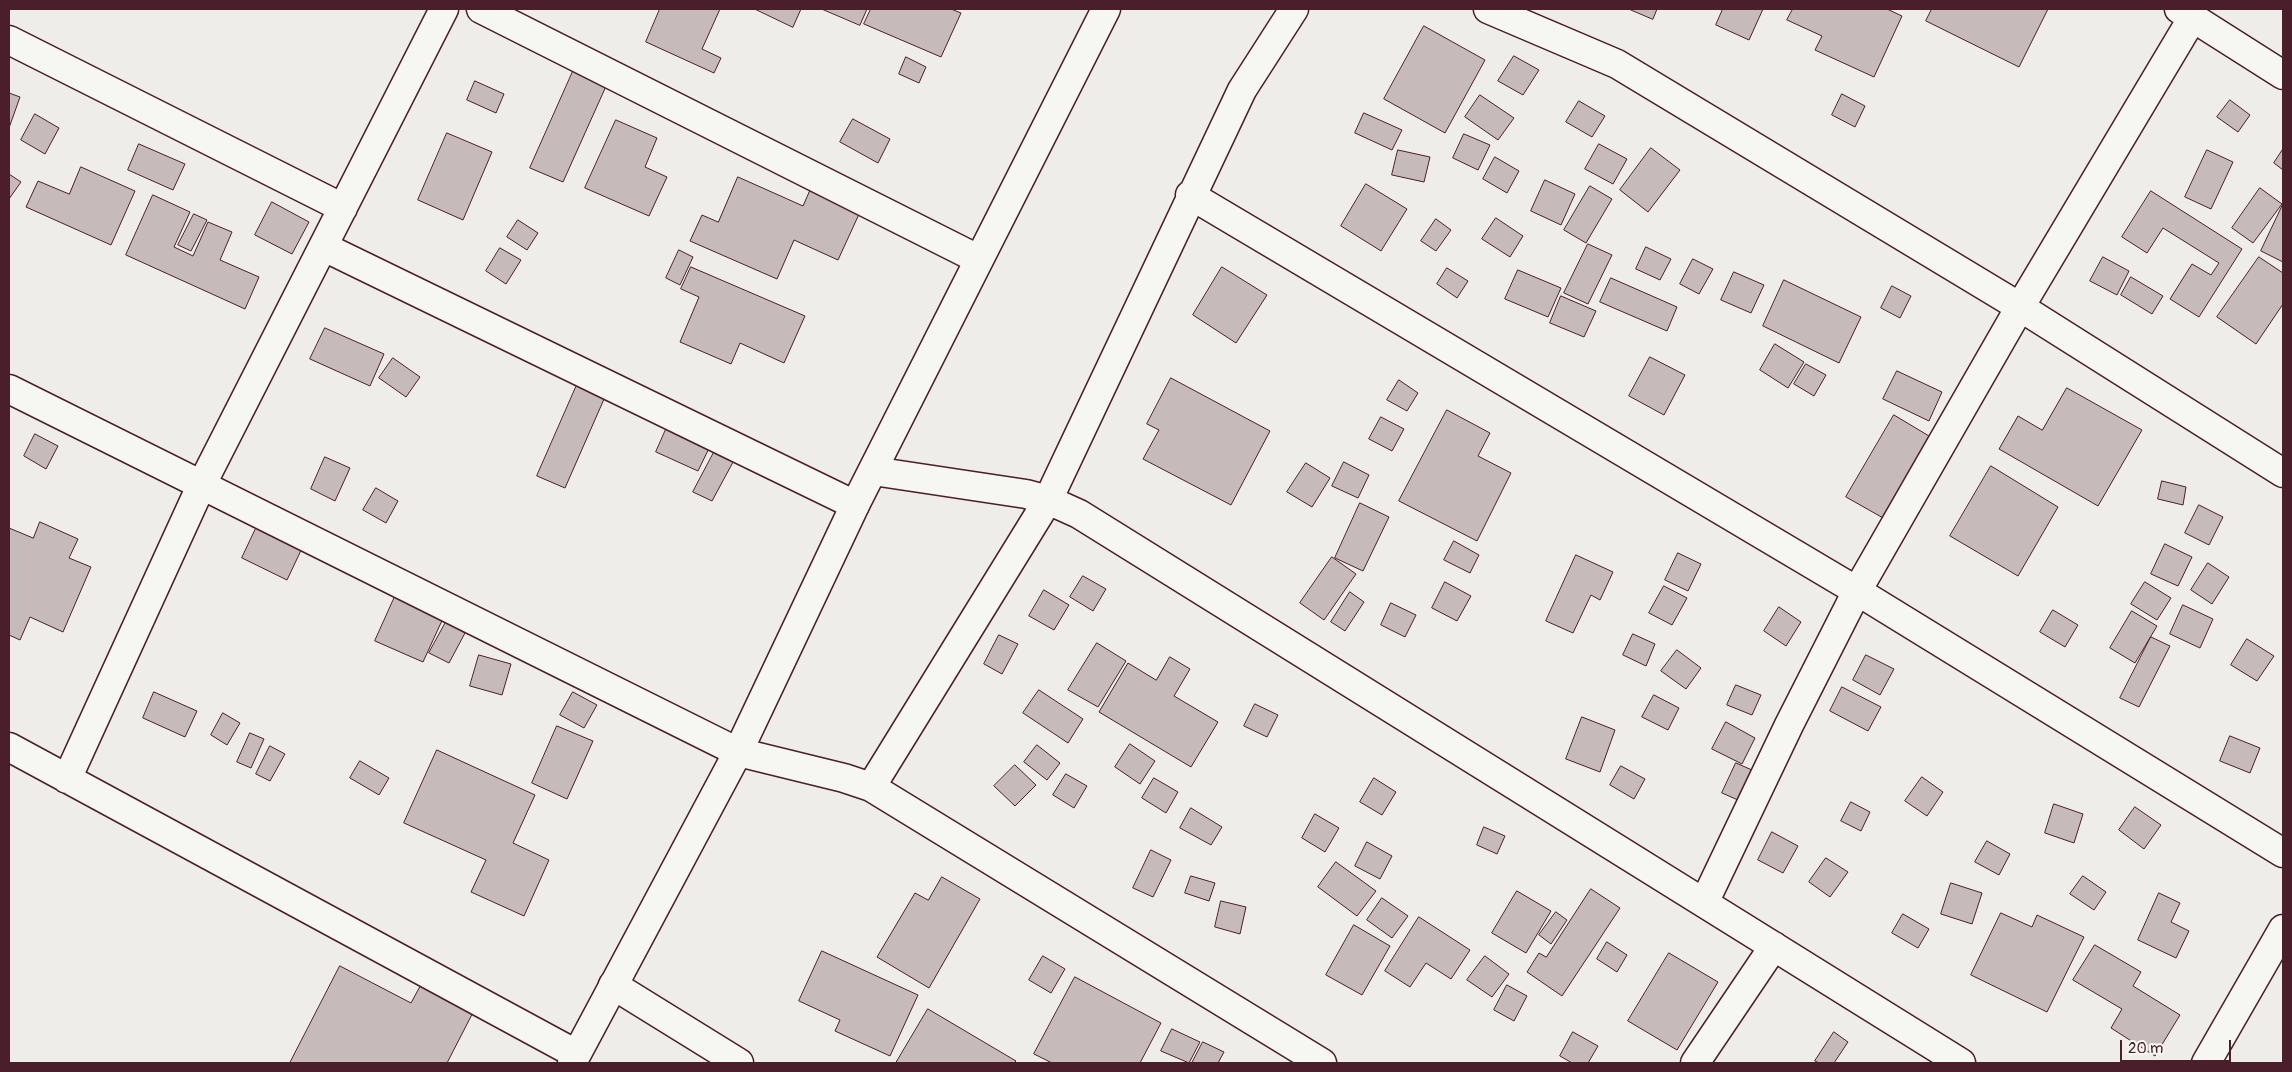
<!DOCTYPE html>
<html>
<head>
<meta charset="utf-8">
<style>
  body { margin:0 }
  #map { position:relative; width:2292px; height:1072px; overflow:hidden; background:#efedea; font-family:Pangolin,sans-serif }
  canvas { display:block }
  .frame { position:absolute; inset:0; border:10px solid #4a1f2b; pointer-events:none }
  .scale { position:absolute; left:2120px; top:1040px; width:111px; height:22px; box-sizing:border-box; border:2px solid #4a1f2b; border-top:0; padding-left:6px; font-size:15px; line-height:18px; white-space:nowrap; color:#4a1f2b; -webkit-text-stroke:4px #f6f6f2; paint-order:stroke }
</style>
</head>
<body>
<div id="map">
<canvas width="2292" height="1072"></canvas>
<div class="frame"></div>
<div class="scale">20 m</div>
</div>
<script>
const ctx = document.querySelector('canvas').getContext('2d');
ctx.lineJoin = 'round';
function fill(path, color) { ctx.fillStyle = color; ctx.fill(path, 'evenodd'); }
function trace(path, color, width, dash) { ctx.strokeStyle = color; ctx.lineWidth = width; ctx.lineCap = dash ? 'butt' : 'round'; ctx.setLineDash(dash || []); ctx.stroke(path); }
const building = new Path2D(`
  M660,9H720L702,49L721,58L714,73L646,42Z
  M755,9H801L793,27Z
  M822,9H867L860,25Z
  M871,9H951L961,13L941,57L864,24Z
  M1629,9H1657L1653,19Z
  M1723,9H1763L1749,40L1716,25Z
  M1793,9H1887L1902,16L1874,77L1815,50L1822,36L1787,20Z
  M1932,9H2048L2019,67L1926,21Z
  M1424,26L1485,60L1445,133L1384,99Z
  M1514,56L1539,70L1523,95L1498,81Z
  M906,57L926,67L919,83L899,74Z
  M574,69L607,84L563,182L530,168Z
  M475,81L504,94L496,113L467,100Z
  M9,93L20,97L9,128Z
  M1842,94L1865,106L1855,127L1832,115Z
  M1480,95L1514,118L1498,140L1465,117Z
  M2230,100L2250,115L2238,132L2217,117Z
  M1579,101L1605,116L1592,137L1566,122Z
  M1364,113L1402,130L1392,150L1355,133Z
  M35,114L59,128L45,154L21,140Z
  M853,119L890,139L878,163L840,142Z
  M616,120L657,138L645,167L667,177L649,216L585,188Z
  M447,133L492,152L463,220L418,200Z
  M1464,134L1490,145L1478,170L1453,158Z
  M139,144L185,164L173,190L128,170Z
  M1599,144L1627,159L1613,184L1585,169Z
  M1651,148L1680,170L1648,212L1620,190Z
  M2283,149V170L2274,163Z
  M1398,150L1430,157L1424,182L1392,175Z
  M2207,150L2233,162L2211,209L2185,197Z
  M1495,157L1519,171L1507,193L1483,179Z
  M81,167L135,191L111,245L26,207L38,181L69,194Z
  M9,174L21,182L9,199Z
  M738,177L803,206L810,190L860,212L838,260L794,240L777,279L690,241L702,215L718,222Z
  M1545,180L1575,194L1561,225L1531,211Z
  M1366,184L1407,209L1381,251L1341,226Z
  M1590,186L1612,199L1586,243L1564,230Z
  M2260,188L2282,204L2253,243L2232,228Z
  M2151,191L2242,249L2199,317L2170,299L2192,264L2211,275L2219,263L2163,228L2147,253L2122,237Z
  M153,195L190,212L174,247L193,256L208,222L232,232L220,260L259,277L245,309L126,255Z
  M272,202L309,222L292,254L255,235Z
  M2283,204V262L2261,251Z
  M194,214L207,220L191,251L178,245Z
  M1496,218L1523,236L1510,257L1482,239Z
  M1436,219L1451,230L1436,251L1421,241Z
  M518,220L538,233L527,250L507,237Z
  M1588,244L1612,255L1588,304L1564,293Z
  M1646,247L1671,259L1660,280L1636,269Z
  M500,248L521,260L506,284L486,271Z
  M679,250L693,257L680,285L666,278Z
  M2103,257L2129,271L2117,295L2090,281Z
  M2259,257L2283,273V304L2256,344L2217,317Z
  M1693,259L1713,269L1699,294L1680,284Z
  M691,267L805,316L784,363L740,343L731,364L680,342L699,297L681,289Z
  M1222,267L1267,295L1236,343L1193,315Z
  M1447,268L1468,281L1457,298L1437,284Z
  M1518,270L1561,288L1548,317L1505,299Z
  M1734,272L1764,285L1751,313L1721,300Z
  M2131,277L2163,296L2152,314L2121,295Z
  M1611,278L1677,307L1667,331L1600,302Z
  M1784,280L1861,317L1839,363L1763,326Z
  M1892,286L1911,296L1900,318L1881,308Z
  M1561,296L1596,311L1584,337L1550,323Z
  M325,328L384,354L370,386L310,359Z
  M1775,344L1804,362L1788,388L1760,370Z
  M1650,357L1685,375L1664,415L1629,396Z
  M393,358L420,377L406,397L379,378Z
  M1806,364L1826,375L1814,396L1794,384Z
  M1897,371L1942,392L1929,421L1883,399Z
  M580,378L608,390L565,488L537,476Z
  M1171,378L1270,431L1231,505L1143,459L1159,430L1147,424Z
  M1399,380L1418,393L1407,411L1387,400Z
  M2067,388L2142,430L2098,506L1999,449L2018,416L2042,430Z
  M1447,410L1490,433L1478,456L1511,473L1477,541L1399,501Z
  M1894,415L1939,442L1892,523L1846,497Z
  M1381,417L1404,429L1392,451L1369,439Z
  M671,418L714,438L698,471L656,452Z
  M35,434L58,446L46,469L24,456Z
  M720,441L739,451L712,501L693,492Z
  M325,457L350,468L335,501L311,489Z
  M1344,462L1369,475L1358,498L1332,486Z
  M1306,463L1330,478L1312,507L1287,492Z
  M1991,466L2058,507L2018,576L1950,536Z
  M2162,481L2186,487L2183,505L2158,499Z
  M376,488L398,501L386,523L363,510Z
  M1360,503L1389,517L1363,571L1335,558Z
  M2199,505L2223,517L2209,545L2185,533Z
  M40,522L78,539L69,558L91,567L63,632L30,617L20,640L9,635V528L33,538Z
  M259,522L304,544L287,580L242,558Z
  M1454,541L1479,555L1470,573L1444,560Z
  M2165,544L2192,557L2178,586L2151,574Z
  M1678,553L1701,564L1688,591L1665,580Z
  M1576,555L1613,572L1600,600L1591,595L1573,633L1546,621Z
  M1332,557L1356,574L1324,620L1300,603Z
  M2208,563L2229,577L2212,604L2191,590Z
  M1083,576L1106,589L1093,611L1070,597Z
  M1445,582L1471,596L1457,621L1432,608Z
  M2145,582L2171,598L2157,620L2131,604Z
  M1664,586L1687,598L1672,625L1649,613Z
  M1044,590L1069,605L1054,630L1029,616Z
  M397,592L445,614L423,662L375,641Z
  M1350,592L1364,602L1345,631L1331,622Z
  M1391,603L1416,615L1405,637L1381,625Z
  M2183,605L2213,619L2200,648L2170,634Z
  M1779,607L1801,622L1786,646L1764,631Z
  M2053,610L2078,625L2065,647L2040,632Z
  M2132,611L2157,626L2135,663L2110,648Z
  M446,622L465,633L449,663L429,653Z
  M1633,634L1655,644L1646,666L1623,655Z
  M999,635L1018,644L1002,674L984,664Z
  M2151,637L2170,646L2139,707L2120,698Z
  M2247,639L2274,656L2257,681L2231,665Z
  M1097,643L1126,661L1098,707L1068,690Z
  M1677,650L1701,668L1686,689L1661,671Z
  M479,655L511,664L502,695L470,686Z
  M1866,655L1894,669L1880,695L1853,680Z
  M1170,657L1190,669L1174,696L1218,722L1191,767L1099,712L1128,663L1156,680Z
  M1736,685L1761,695L1752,715L1727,705Z
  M1842,687L1881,707L1868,731L1830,711Z
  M1039,690L1083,719L1068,743L1023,713Z
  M154,692L197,711L185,737L143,718Z
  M573,692L597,705L584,728L560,715Z
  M1654,695L1679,708L1668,730L1642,717Z
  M1255,704L1278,715L1267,737L1244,726Z
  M223,713L240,723L227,745L211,735Z
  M1582,717L1615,730L1600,772L1566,759Z
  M1726,722L1755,738L1742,764L1712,749Z
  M557,726L593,741L567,799L532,783Z
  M250,733L264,739L251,768L237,762Z
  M2230,736L2260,748L2250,773L2220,761Z
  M1130,744L1155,761L1140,784L1115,767Z
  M1037,745L1060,763L1047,780L1024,762Z
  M270,746L285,754L270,781L256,774Z
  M437,750L535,795L513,843L549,860L524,916L471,892L486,860L404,823Z
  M360,761L389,778L379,795L350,778Z
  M1736,763L1752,770L1738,800L1722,793Z
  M1015,765L1036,785L1015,806L994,786Z
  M1621,766L1645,779L1634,799L1610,785Z
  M1066,774L1087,786L1074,808L1053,795Z
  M1922,777L1943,792L1927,816L1905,801Z
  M1154,778L1178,792L1166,813L1142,798Z
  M1374,778L1396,792L1382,815L1360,802Z
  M1851,802L1870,812L1861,831L1841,821Z
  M2054,804L2083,814L2074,843L2045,833Z
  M2135,807L2161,825L2144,849L2119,830Z
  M1191,808L1222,827L1211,845L1180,828Z
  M1315,814L1339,828L1325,852L1302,838Z
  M1484,827L1505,836L1497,854L1477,845Z
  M1772,832L1798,846L1783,873L1758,860Z
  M1987,841L2010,854L1999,875L1975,862Z
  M1367,842L1392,856L1380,879L1355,866Z
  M1151,850L1171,860L1153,897L1133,888Z
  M1826,858L1848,872L1830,897L1809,882Z
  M1336,862L1376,891L1357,916L1318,887Z
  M1191,876L1215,883L1209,901L1185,893Z
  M2083,876L2106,892L2094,910L2070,894Z
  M942,877L980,899L929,988L877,957L915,893L928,900Z
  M1951,883L1982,893L1972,924L1941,914Z
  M1591,889L1620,908L1562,996L1527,972L1539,953L1546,957Z
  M1517,891L1551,911L1526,953L1492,933Z
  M2159,893L2180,903L2171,922L2189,931L2176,958L2138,940Z
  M1382,898L1408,916L1392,938L1367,920Z
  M1221,901L1246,907L1240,934L1215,927Z
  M1556,912L1567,920L1551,944L1539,935Z
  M2001,913L2032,927L2037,915L2084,937L2047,1012L1971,975Z
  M1903,914L1929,929L1918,948L1892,933Z
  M1419,917L1470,950L1451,979L1426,963L1410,987L1385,971Z
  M1354,925L1390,946L1362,995L1326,975Z
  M1607,942L1627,955L1617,972L1597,959Z
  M2095,945L2141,972L2133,986L2180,1015L2155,1056L2111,1028L2122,1009L2073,980Z
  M822,951L918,995L890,1056L835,1031L840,1020L799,1001Z
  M1669,953L1718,982L1677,1050L1628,1021Z
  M1043,956L1065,969L1051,993L1029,980Z
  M1485,956L1509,974L1492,997L1467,980Z
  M340,966L411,1003L431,966L483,993L447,1063H290Z
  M1075,977L1161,1023L1140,1063H1052L1034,1054Z
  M1507,985L1527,996L1514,1021L1494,1010Z
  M928,1009L1016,1061L1014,1063H896Z
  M1172,1029L1200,1042L1189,1063L1161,1051Z
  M1573,1032L1598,1046L1588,1063H1572L1560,1056Z
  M1834,1032L1848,1042L1834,1063H1819L1815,1061Z
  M1203,1042L1224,1052L1218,1063H1192Z`);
fill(building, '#c6babb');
trace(building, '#4a1f2b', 1);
const street = new Path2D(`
  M481,9L978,259
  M1488,9L1617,64L2020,307L2283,473
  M2179,9L2283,75
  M9,40L343,208
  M1190,195L1857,591L2283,853
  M324,247L855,505
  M9,389L738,752L844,778L871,787L1322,1063
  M873,471L1026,494L1048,500L1079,514L1961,1063
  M9,747L576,1054
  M67,779L201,486L444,9
  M871,787L1048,500L1242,90L1294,9
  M1704,903L1789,725L1857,591L2020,307L2193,17
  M613,985L739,1063
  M1695,1063L1774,946
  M2206,1063L2283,929`);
const secondary = new Path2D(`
  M572,1063L738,752L855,505L1106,9`);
trace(street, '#4a1f2b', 31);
trace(secondary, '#4a1f2b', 31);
trace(street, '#f6f6f2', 28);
trace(secondary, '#f6f6f2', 28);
</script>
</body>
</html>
